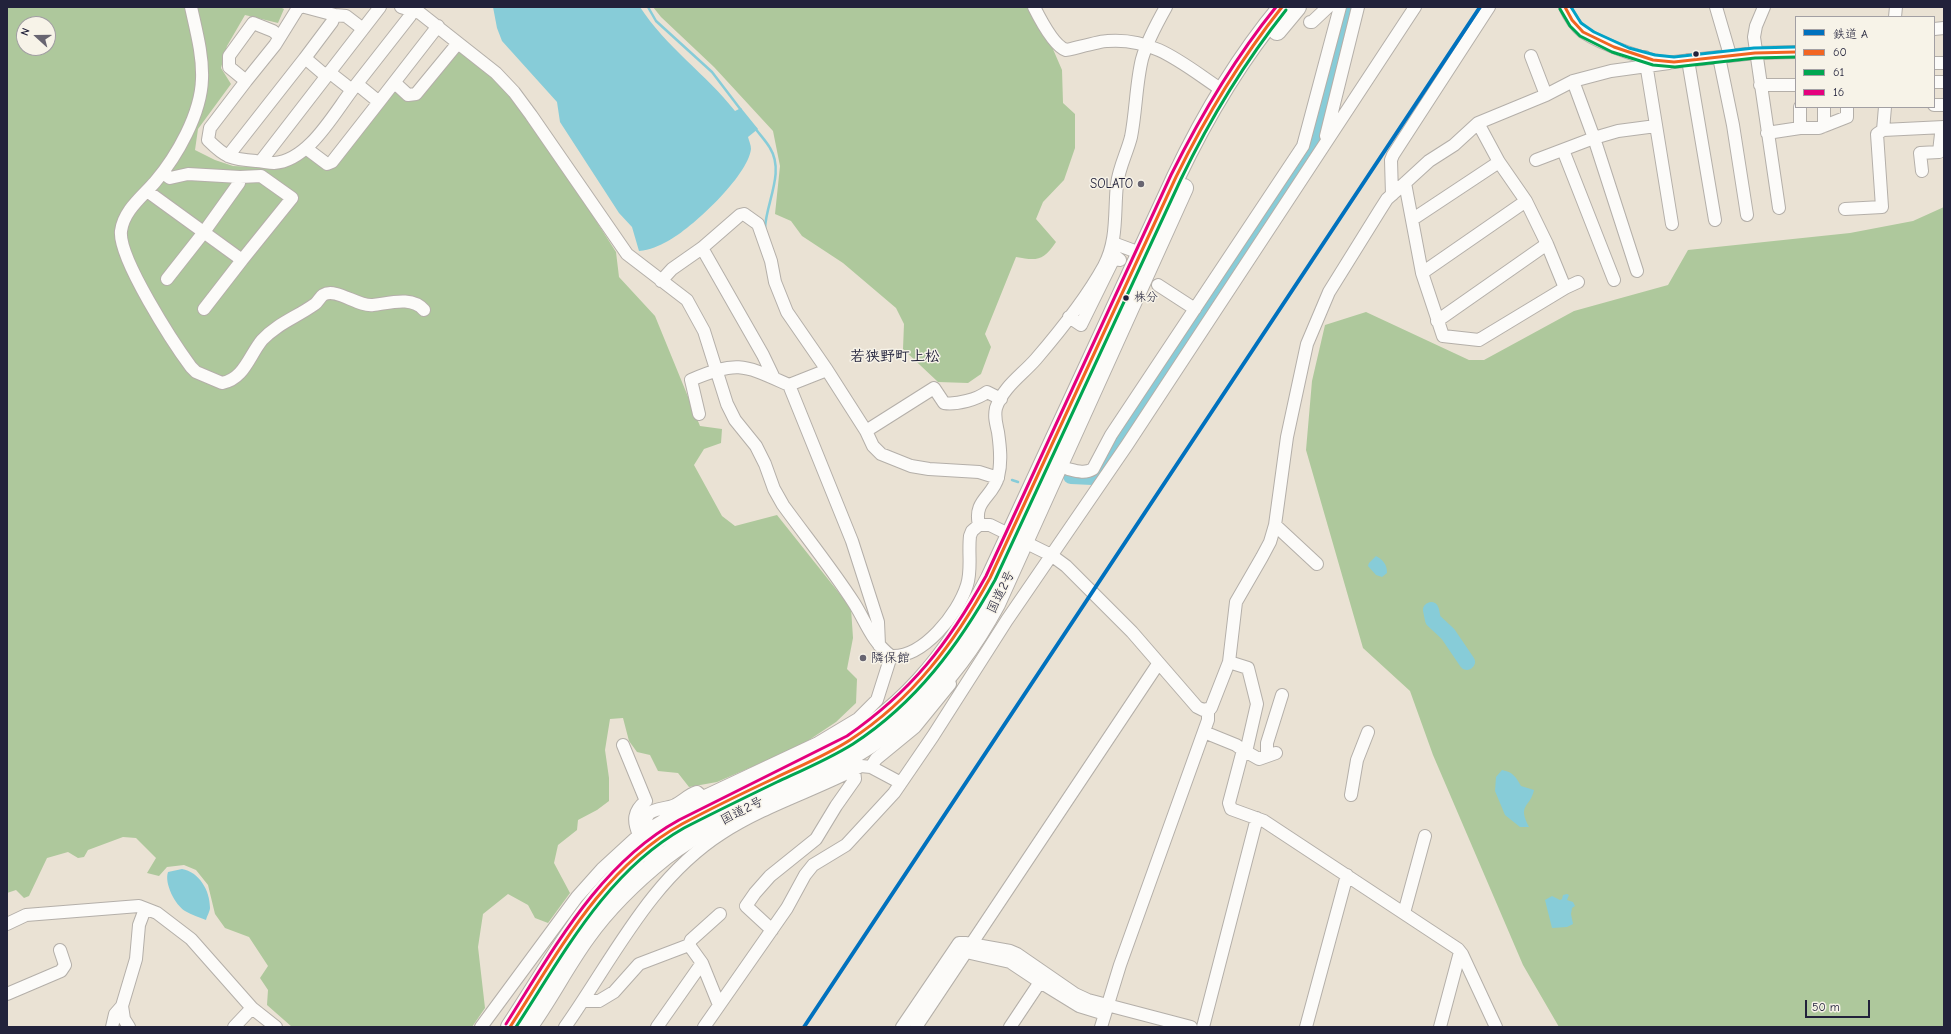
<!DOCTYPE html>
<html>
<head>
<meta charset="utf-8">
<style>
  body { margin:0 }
  #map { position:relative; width:1951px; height:1034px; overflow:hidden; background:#eae2d4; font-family:"Comic Neue","Klee One",sans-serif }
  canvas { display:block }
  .frame { position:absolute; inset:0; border:8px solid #22223b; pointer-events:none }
  .legend { position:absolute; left:1795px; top:16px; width:140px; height:92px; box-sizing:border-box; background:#f7f3e8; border:1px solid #a29fa3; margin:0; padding:5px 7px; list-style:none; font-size:12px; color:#22223b }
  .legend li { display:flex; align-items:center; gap:8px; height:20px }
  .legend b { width:20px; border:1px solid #a29fa3 }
  .north { position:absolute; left:16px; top:16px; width:40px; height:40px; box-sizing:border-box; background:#f7f3e8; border:1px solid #a29fa3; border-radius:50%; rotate:291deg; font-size:11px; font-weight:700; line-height:16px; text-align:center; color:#22223b }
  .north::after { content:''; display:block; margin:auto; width:14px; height:18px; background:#686571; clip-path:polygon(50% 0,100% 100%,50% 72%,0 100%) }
  .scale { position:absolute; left:1805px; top:1000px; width:65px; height:18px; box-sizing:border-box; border:2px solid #22223b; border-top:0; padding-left:5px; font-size:12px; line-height:14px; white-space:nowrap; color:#22223b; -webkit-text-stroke:3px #f7f3e8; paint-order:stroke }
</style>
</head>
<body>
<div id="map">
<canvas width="1951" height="1034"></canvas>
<div class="frame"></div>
<ul class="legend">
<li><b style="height:5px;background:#0071be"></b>鉄道 A</li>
<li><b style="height:5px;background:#f26522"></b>60</li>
<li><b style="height:5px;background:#00a651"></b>61</li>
<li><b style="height:5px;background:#e5007d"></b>16</li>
</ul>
<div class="north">N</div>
<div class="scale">50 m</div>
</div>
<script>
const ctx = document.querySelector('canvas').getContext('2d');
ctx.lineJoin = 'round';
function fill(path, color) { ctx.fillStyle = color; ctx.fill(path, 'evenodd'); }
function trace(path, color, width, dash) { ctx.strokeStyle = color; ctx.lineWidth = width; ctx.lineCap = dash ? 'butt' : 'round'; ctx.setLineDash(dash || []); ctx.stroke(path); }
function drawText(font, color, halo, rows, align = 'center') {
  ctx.font = font + ' "Comic Neue","Klee One",sans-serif'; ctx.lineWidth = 3; ctx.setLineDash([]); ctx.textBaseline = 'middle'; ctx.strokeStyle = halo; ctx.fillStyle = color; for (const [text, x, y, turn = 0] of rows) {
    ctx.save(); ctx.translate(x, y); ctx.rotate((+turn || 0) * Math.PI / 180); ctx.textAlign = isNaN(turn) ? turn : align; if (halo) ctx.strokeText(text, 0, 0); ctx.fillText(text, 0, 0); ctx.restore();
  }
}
fill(new Path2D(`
  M7,7H280L284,9L278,23L245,15L227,46L221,68L231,84L198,129L195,150L215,160L233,166L274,168L307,155L324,170L331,168L394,90L408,99L456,53L467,52L512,95L558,161L616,252L619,277L655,316L700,426L722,429L721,443L704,449L694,465L722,516L735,526L777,515L851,608L853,638L847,669L857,679L856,703L836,722L800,746L717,782L689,787L678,773L658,771L650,755L637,752L629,741L623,718L610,719L605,750L609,778V801L597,810L578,820L577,830L558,845L554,863L570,893L548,923L535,918L528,905L508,894L483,914L478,947L485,1008L472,1027H292L267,1005L268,990L260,978L268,966L249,937L225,928L215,914L208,885L196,870L184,865L167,867L159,876L147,873L156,858L136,838L123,837L88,850L84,857L78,858L68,852L47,858L29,896L24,898L16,890L7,893ZM24,24H48V48H24Z
  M653,7H1040V19L1062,70L1063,103L1075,114V148L1064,180L1043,202L1036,219L1056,242C1043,261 1037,261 1016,257L985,334L991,347L981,374L968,383L938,382L903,349L904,324L896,308L843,263L802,236L791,221L775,214L780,166L773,131L714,67L661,17Z
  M1944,207V1027H1559L1523,965L1433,755L1410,691L1363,648L1306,450L1312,381L1325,325L1366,312L1469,360H1484L1574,311L1668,285L1688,250L1850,233L1913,221Z`), '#aec89c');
fill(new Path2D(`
  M493,7H640C666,47 706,74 735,111L741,108L758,129L748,137C749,141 751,145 751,149C748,176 691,229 668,241C659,246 650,250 639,251L632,227L619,213L560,122L557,102L502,41L497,28Z
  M1376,556C1383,560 1387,564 1387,573L1382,577L1376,575L1368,566L1369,563Z
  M1502,770C1513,772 1516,777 1521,786L1534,790C1530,808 1517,804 1529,827H1520L1505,815L1495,791L1496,777Z
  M182,869C199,872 210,890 210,908C210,911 207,916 206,920C199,917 192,915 185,911C175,905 164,883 168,872Z
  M1567,894L1569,895L1567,900L1573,902L1575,906L1572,908L1571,914L1573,924L1567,927L1552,928L1545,900L1552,896L1560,900L1562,899L1563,895Z`), '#87ccd8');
trace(new Path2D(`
  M648,7L656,21L712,72L741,110
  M755,128C760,135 766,141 770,148C785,172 766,203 765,228
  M1012,480L1018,482`), '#87ccd8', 2.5);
trace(new Path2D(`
  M1071,476L1093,477L1102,464L1316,139L1348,7
  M1431,610L1433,620L1448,634L1467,662`), '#87ccd8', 16);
const minor = new Path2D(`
  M191,7C196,30 203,55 202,79C201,114 177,156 155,182C142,197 124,210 121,231C118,258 174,344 191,367L196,372L222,383C244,379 249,356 262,340C278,323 297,317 315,304C318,302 320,297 323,295C336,287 358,307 373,305C390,303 412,296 424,310
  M401,7L420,13L496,73L514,92L531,115L627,254L687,300L704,331L727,404L735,420L756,446L765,464L774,489L783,505C807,538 832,569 854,603C866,622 872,642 891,656
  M1034,7C1040,19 1054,46 1066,50C1069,50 1100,41 1107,41C1155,37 1184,65 1222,90
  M1565,7C1569,16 1574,25 1583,32C1601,44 1653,64 1674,62L1755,53L1796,52
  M1716,7L1730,55
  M1764,7L1756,26L1754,37L1779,208
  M335,15L346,16L363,29
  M1895,17L1896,7
  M1310,22H1312L1328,7
  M1934,29L1944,28
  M280,37L273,31L253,23L229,56V67L246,81L210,128L208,140C226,158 231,159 256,161C262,161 268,163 274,163C308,161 333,115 352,90L329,72
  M1531,56L1546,95
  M1645,57L1672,224
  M1719,57L1733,125L1747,215
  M305,58L332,22L335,15L305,7
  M1688,60L1715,220
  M1934,63H1944
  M246,81L275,45L298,8L302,7
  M1573,81L1594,138L1637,271
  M1934,82H1944
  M395,83L408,95L416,94L458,43
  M357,84L379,102L438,26
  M1760,85H1796
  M352,90L410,16L412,11
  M1934,105H1944
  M1824,126V107
  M1800,128V107
  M1883,130L1944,127
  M1767,133L1800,128H1819L1847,117V107
  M1326,136L1358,7
  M307,149L327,164L332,162L379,102
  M1563,150L1614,280
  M228,156L305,58L326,76
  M1536,160L1594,138L1618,131L1656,126
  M261,161L380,7
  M1922,171L1920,153L1939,152L1941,134L1944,129
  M163,173L170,178L188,174L240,177L239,183L204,232L167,279
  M240,177L261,176L292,198L242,260
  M1405,183L1422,273L1443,336L1479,340L1565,288L1547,244L1526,201L1499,162L1478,123
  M147,191L242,260L204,309
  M1392,195L1391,160L1393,155L1489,7
  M1845,209L1882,207L1877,134L1883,130L1885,107
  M1413,219L1499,162
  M1113,243L1140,253
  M702,248L763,355L774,378
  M1422,273L1526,201
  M661,281L672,269L702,248L740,215L744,214L758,224L771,261L775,282L787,312L827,370L866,431L873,446L881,454L911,466L929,469L979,472L998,478
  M1158,285L1195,309
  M1565,288L1578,282
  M1069,317L1081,325L1115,256L1120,260
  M1437,321L1547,244
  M789,385L852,541L878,622L879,645
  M699,414L691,380C738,360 744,365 789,385L827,370
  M866,431L934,388L944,403C957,405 978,399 987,392L1001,399
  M1068,469C1076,471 1085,474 1093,469L1111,435L1303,146L1340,7
  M979,525C973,500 993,497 998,477C1002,462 1000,446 998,432C996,423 994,417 996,408C1003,387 1022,375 1036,359C1060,331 1086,299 1104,266C1118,240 1114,212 1117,184C1119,167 1127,153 1131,137C1136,112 1136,83 1142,59C1147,41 1157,23 1166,7
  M1275,525L1317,564
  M1229,662L1248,668L1257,704L1246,752
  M1204,732L1236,745L1243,750L1229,803L1231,809L1264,821L1458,949L1462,954L1496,1027
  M623,745L646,801C633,811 633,821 639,835
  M1243,750L1259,759L1276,753
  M1267,756V743L1282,695
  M871,767L901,783
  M1351,795L1357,760L1368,732
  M647,829C641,806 662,811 675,805C683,801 688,795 697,792L703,797
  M1404,913L1425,836
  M7,924L26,915L139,906L157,913L191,939L252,1008L276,1027
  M772,930L746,906L755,893L770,876L816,839L836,806L855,779L854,770
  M689,945L702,963L719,1005
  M966,952L1010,962L1040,982L1079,1006L1105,1014
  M7,994L61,971L65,965L60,950
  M583,1001H599L614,992L639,964L689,945L691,940L720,914
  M112,1027L115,1014L122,1006
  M129,1027L124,1019L122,1006L136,959L139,925L145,909
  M234,1027L252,1008
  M481,1027L577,897L602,869L639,835L703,797L818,743L858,719L877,700L891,656C923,658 958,614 967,585C972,570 968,553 970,536L972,531L979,525H990L1051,555L1066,566L1132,632L1197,707L1203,710L1211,708L1229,662L1236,602L1262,557L1270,542L1275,525L1287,437L1307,344L1329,292L1380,210L1387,199L1405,183L1429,161L1454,145L1478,123L1546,95L1573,81L1611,71L1669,63
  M565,1027C613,959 650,879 722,833C765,805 816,790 861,766L871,767L876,759L915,727L950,684
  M657,1027L702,963
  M704,1027L787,908L805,875L813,865L846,845L894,793L933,736L1007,620L1127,445L1415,7
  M902,1027L959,943H965L1010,951L1017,954L1075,994L1088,1000L1191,1027
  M916,1027L1158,664
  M1010,1027L1040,982
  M1101,1027L1120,965L1208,720V710
  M1203,1027L1257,818
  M1306,1027L1347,875
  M1440,1027L1460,952`);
const highway = new Path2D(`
  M1277,31L1297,7
  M510,1027C555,959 589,891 655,841C668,831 684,823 699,815C738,794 780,776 821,756C900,717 950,655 990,578L1176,177C1205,116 1238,60 1282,7
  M528,1027C549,998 565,966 586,937C608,906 635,880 665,856C708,823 759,803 808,779C896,736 949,691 996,604L1184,188`);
trace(minor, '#b4afa9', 14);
trace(highway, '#b4afa9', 20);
trace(minor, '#fcfbf9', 12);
trace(highway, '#fcfbf9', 18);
trace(new Path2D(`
  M1565,7L1572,20L1583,32L1614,47L1653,60L1674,62L1755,53L1796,52
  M510,1027C558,953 602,868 682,824C712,808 743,793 775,778C800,766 827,755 850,740C913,699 955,642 990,578L1176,177C1206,116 1240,60 1282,7`), '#f26522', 3);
trace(new Path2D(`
  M1560,9L1570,26L1580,36L1612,52L1653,65L1675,67L1755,58L1796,57
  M516,1027C563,955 606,872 684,828C715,812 746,797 777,782C803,770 829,759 853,744C916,703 959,645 995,580L1181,179C1210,119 1244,63 1286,10`), '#00a651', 3);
trace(new Path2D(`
  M506,1024C554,949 599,864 679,820L847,736C912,691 948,644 986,576L1171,175C1201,115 1234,59 1276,7`), '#e5007d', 3);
trace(new Path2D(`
  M1571,7L1581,23L1594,32L1629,48L1655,55L1674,57L1754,48L1796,47`), '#02a2c7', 3);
trace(new Path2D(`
  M804,1027L1480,7`), '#0071be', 4);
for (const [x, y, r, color] of [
  [1696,54,3.5,"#22223b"],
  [1141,184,4,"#686571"],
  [1126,298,3.5,"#22223b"],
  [863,658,4,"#686571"]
]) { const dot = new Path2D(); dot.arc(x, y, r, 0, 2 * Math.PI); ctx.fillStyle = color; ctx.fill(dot); trace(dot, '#f7f3e8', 1.5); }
drawText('12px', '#22223b', '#f7f3e8', [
  ["株分",1134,298]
], 'left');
drawText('13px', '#22223b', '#f7f3e8', [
  ["SOLATO",1133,184],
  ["隣保館",871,658,"left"]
], 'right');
drawText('13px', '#22223b', '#f7f3e8', [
  ["国道2号",1001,592,-64],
  ["国道2号",742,811,-27]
]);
drawText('bold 15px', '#22223b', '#f7f3e8', [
  ["若狭野町上松",895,357]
]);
</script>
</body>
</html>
